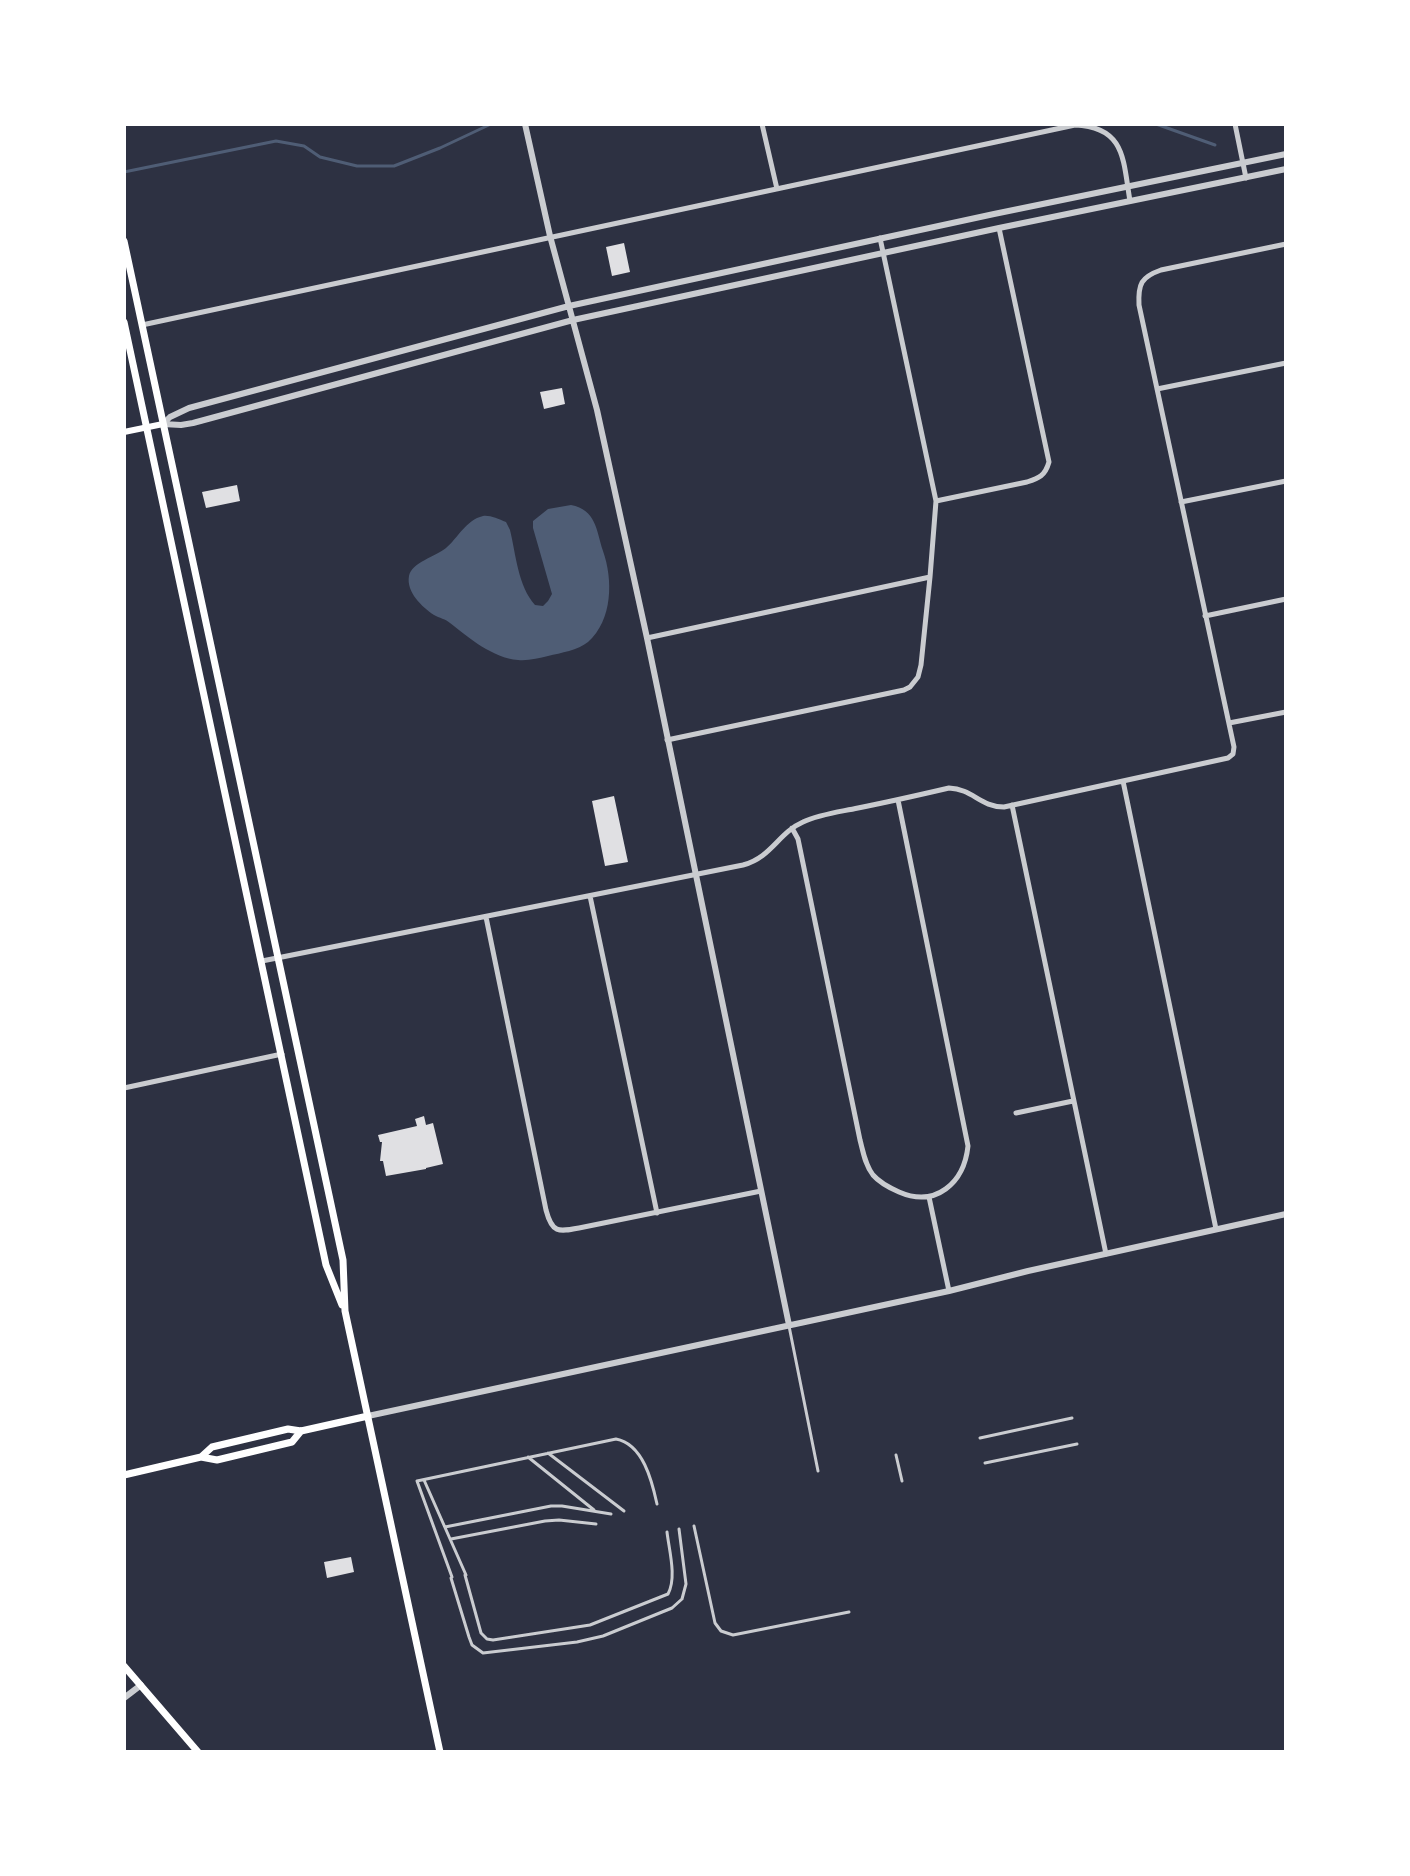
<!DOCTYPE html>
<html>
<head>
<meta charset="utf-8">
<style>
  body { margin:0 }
  #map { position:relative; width:1410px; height:1876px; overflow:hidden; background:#2d3142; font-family:Raleway,sans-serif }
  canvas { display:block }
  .frame { position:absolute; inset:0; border:126px solid #fff; pointer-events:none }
</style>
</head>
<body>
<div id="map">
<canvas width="1410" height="1876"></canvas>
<div class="frame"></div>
</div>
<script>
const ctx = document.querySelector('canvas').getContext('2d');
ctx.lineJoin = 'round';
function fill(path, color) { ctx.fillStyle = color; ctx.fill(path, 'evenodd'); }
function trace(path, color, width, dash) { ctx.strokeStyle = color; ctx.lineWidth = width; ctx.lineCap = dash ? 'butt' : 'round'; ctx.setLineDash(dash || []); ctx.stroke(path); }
fill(new Path2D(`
  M571,505C596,510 596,529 603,551C613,579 613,620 588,642C578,650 561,653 548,656C539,658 528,661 518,660C493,658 469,638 450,623C446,619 439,618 434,615C422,607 406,592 409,576C411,563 436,556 446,548C458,538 466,520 483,516C490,515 498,519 506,522L510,530C516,555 518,586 535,605L543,606L548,601L552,594L533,528V521L548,509Z`), '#4f5d75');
trace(new Path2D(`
  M1156,124L1215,145
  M124,172L276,141L304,146L320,157L357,166H394L440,148L491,124`), '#4f5d75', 3);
fill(new Path2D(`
  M624,243L630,272L612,276L606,247Z
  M562,388L565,404L544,409L540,392Z
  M237,485L240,501L206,508L202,492Z
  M614,796L628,862L605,866L592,801Z
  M424,1116L426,1125L433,1123L443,1164L426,1168V1169L386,1176L383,1161H380L382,1142H380L378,1135L417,1126L415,1119Z
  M351,1557L354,1572L327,1578L324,1562Z`), '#e0e0e3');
trace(new Path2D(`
  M789,1326L818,1471
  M980,1438L1072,1418
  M548,1453L624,1511
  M896,1455L902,1481
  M528,1457L594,1510
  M985,1463L1077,1444
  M424,1480L466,1575
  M694,1526L715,1623L721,1631L733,1635L849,1612
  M445,1527L551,1506H562L611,1514
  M451,1539L545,1521L559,1520L596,1524
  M465,1575L481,1633L487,1639L493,1640L590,1625L668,1594C677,1577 669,1550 667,1532
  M452,1577L417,1481L616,1439C643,1444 652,1481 657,1504
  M451,1578L469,1637L472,1645L483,1653L577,1642L603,1636L672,1608L682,1599L686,1584L679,1529`), '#caccd0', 3);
trace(new Path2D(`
  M762,124L777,189
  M1235,124L1246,178
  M142,325L1075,125C1126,127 1123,161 1130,201
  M1157,389L1286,363
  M936,501L1027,482C1039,478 1045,476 1049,462L999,228
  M1181,502L1286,481
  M1205,616L1286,599
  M647,638L930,577
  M1229,723L1286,712
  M667,740L904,690L910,687L918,677L921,665L930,577L936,501L880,238
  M1123,781L1216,1229
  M1012,805L1106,1254
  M792,828L798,839L860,1140C863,1151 865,1165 873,1175C879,1182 890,1188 899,1192C936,1208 964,1183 968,1146L898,800
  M590,896L657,1213
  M486,917L546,1210C552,1233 558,1232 579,1228L761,1191
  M262,961L743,865C772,857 778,833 803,822C820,814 839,812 858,808C888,802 919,795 949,788C973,789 980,807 1004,807L1228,758L1233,754L1234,747L1139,305C1138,284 1141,277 1161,270L1286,244
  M124,1088L282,1054
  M1016,1113L1073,1101
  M929,1197L949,1291`), '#caccd0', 5);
trace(new Path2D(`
  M525,124L550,236L597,410L647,638L789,1325
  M163,424L170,417L189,408L569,306L994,214L1286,154
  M163,424L181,425L193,423L573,320L999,228L1286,169
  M368,1416L949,1291L1028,1271L1286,1214
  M124,1698L141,1685`), '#caccd0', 6);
trace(new Path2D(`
  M124,432L163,424`), '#fff', 6);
trace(new Path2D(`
  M124,241L343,1260L345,1311L440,1752
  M124,322L326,1265L342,1305
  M201,1457L212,1447L288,1429L301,1431L368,1416
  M124,1475L201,1457L217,1460L292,1442L301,1431
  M124,1666L198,1752`), '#fff', 7);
</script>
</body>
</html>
